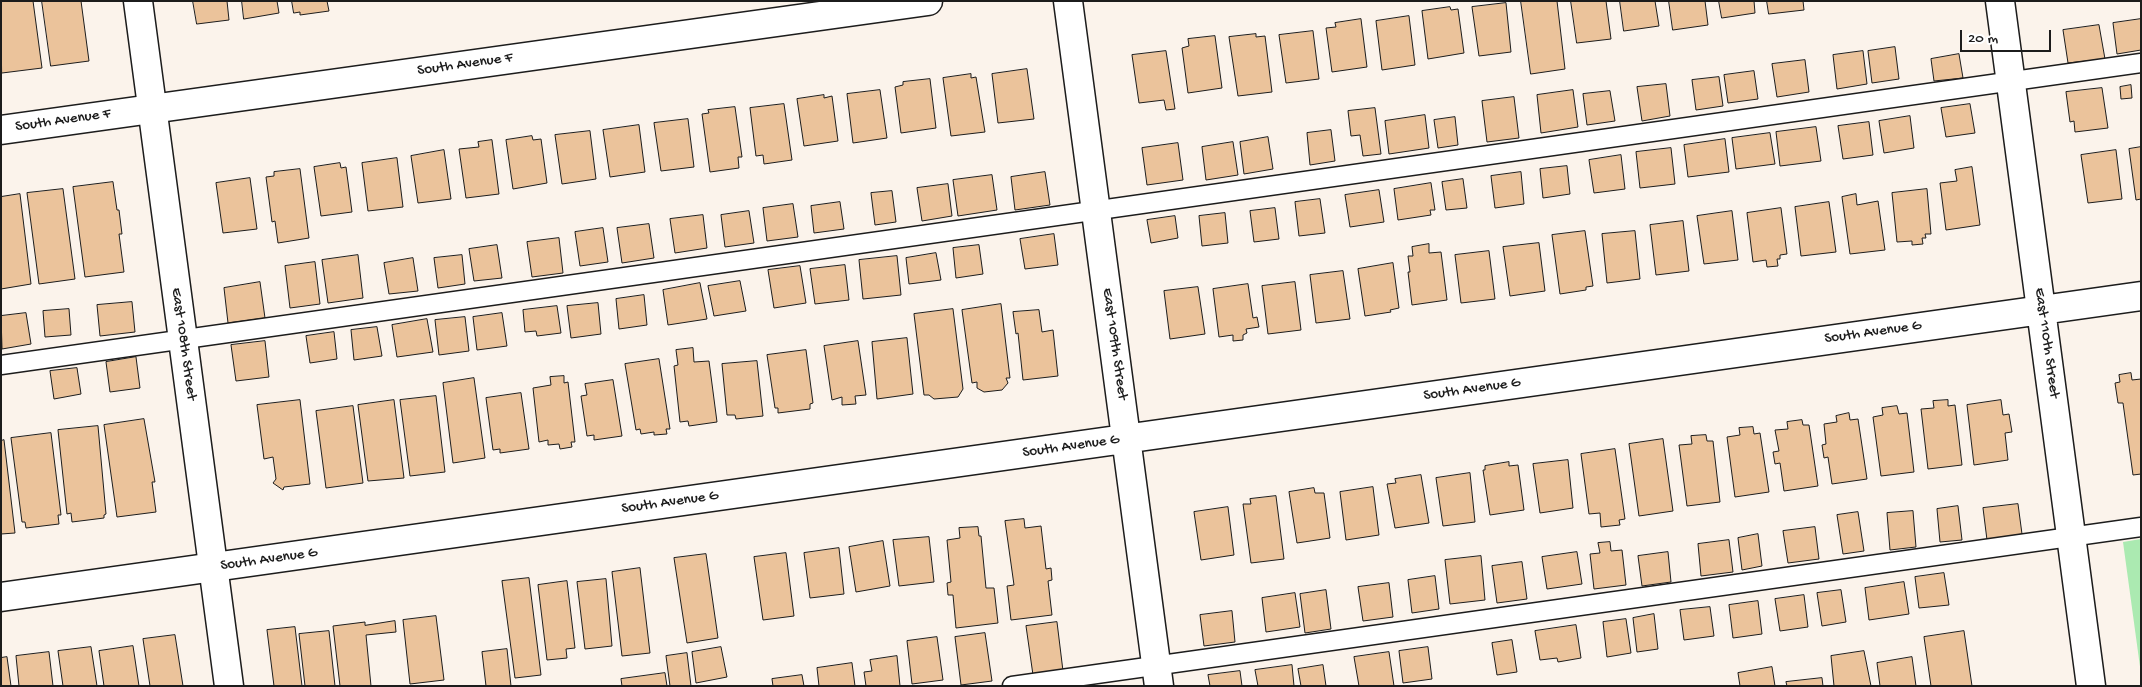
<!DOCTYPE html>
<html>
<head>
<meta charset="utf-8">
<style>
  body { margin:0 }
  #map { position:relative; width:2142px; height:687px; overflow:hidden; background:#fbf3eb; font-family:"Gochi Hand",sans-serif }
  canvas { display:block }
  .frame { position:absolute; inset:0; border:2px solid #1c1c1c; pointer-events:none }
  .scale { position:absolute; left:1960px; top:30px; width:91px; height:22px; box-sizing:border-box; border:2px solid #1c1c1c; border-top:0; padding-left:6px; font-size:15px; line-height:18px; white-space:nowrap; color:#1c1c1c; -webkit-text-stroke:4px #fff; paint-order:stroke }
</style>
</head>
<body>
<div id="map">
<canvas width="2142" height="687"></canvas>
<div class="frame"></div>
<div class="scale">20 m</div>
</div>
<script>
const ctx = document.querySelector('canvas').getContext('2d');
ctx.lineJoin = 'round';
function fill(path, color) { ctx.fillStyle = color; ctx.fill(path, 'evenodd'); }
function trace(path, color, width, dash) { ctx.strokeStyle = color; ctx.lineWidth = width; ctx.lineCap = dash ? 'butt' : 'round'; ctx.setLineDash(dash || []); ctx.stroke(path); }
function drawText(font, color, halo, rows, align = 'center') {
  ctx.font = font + ' "Gochi Hand",sans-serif'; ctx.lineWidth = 4; ctx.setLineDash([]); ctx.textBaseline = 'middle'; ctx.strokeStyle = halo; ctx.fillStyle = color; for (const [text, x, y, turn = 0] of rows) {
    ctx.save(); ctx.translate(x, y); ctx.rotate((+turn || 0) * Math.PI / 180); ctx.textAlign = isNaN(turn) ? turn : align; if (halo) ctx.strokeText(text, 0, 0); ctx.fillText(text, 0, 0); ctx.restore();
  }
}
fill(new Path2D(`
  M2141,539V674L2123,542Z`), '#abeab1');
const building = new Path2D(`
  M1,1H33L42,68L2,73Z
  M42,1H81L89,61L51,66Z
  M193,1H227L229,20L197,24Z
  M242,1H277L279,13L244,19Z
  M292,1H327L329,11L300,15V12L294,13Z
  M1521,1H1557L1565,69L1531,74Z
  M1571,1H1606L1611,39L1577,43Z
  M1620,1H1655L1659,26L1624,31Z
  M1669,1H1705L1708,25L1673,30Z
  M1719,1H1754L1755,13L1722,18Z
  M1767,1H1803L1804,10L1769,14Z
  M1506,3L1511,52L1479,56L1472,7Z
  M1450,7L1451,10L1458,9L1464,53L1428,59L1422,11Z
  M1409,16L1415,65L1382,70L1376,21Z
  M1361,19L1367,67L1332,72L1326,28L1336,27L1335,23Z
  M2141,19V50L2117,54L2113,23Z
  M2099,25L2105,59L2068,63L2063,30Z
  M1313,31L1319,79L1286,83L1279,35Z
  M1256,34V37L1265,36L1272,92L1238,96L1229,37Z
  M1215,36L1222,88L1188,93L1182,48L1189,46L1188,39Z
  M1895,47L1899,79L1872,83L1868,51Z
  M1166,51L1175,109L1166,110L1164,100L1139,103L1132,55Z
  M1863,51L1867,84L1837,89L1833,55Z
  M1959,54L1963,78L1934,81L1931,59Z
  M1805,60L1809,92L1777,97L1772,64Z
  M1027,69L1034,119L998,123L992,74Z
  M1754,71L1758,99L1728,103L1724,75Z
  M971,74V78L976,77L985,132L951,136L943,78Z
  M1719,77L1723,106L1696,110L1692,80Z
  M930,79L936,128L901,133L895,87L903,85V82Z
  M1666,84L1670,116L1642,121L1637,87Z
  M2131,85L2132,98L2121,99L2120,87Z
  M2102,88L2108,128L2075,132L2074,121L2070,122L2066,92Z
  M880,90L887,138L853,143L847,94Z
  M1573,90L1578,127L1541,133L1537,95Z
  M1610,91L1615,121L1587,125L1583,94Z
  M824,95V98L832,96L838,141L804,146L797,99Z
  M1514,97L1519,138L1487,142L1482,101Z
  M784,104L792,160L764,164L763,155L756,156L750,108Z
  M1970,104L1975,133L1946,137L1941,108Z
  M735,107L742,157H738L739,168L710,172L702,114L709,113L708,110Z
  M1375,108L1381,154L1363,156L1360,135L1351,136L1348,111Z
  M1425,115L1429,148L1389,154L1385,121Z
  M1910,116L1914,148L1884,153L1879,121Z
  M1455,117L1458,145L1438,148L1434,120Z
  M688,119L694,167L661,171L654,123Z
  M1869,122L1873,155L1843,159L1838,126Z
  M639,125L645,172L610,177L603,130Z
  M1816,127L1821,161L1780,166L1776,132Z
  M1331,130L1335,161L1310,165L1307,133Z
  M590,131L596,179L562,184L555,135Z
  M1770,133L1775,164L1736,169L1732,138Z
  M532,136L533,140L541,139L547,183L513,189L506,140Z
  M1268,137L1273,169L1244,174L1240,142Z
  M1725,139L1729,172L1688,177L1684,145Z
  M492,140L499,194L466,198L459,149L479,147L478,142Z
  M1233,142L1238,175L1206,180L1202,147Z
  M1178,143L1183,180L1147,185L1142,148Z
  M2141,147V199L2136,200L2129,149Z
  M1671,148L1675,184L1640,188L1636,152Z
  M444,150L451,199L418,203L411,156Z
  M2116,150L2122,199L2088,203L2081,155Z
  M1621,155L1625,189L1594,193L1589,160Z
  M397,158L403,207L368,211L362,163Z
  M340,163L341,168L346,167L352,212L321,216L314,167Z
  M1567,166L1570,194L1543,198L1540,169Z
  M1972,167L1980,225L1946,230L1940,183L1957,181L1955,170Z
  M300,169L309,238L278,243L275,221L272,222L266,177L274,176V172Z
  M1045,172L1050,205L1015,210L1011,177Z
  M1521,172L1524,204L1495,208L1491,176Z
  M992,175L997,210L958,216L953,180Z
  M250,178L257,229L223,233L216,183Z
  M1463,179L1467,208L1446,210L1442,182Z
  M113,182L117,210H119L122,234H119L124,272L85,277L73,187Z
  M1431,183L1435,210H1430L1431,215L1398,220L1394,189Z
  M948,184L952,216L922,221L917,188Z
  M63,189L75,279L39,284L27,193Z
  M1927,189L1931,234H1925L1926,238H1922L1923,244L1912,245V241L1897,242L1892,193Z
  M1379,190L1384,222L1350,227L1345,195Z
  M892,191L896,222L875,225L871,193Z
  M20,194L31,284L1,289V197Z
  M1856,194L1857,205L1878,201L1885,250L1850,254L1842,197Z
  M1320,199L1325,233L1299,236L1295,202Z
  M840,202L844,229L814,233L811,206Z
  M1829,202L1836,252L1801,256L1795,207Z
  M793,204L798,237L767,241L763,208Z
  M1275,208L1279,239L1254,242L1250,211Z
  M1781,208L1787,254L1780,255V259H1777L1778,266L1767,267L1766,260L1753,262L1747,213Z
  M749,211L754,243L725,247L721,215Z
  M1732,211L1738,260L1704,264L1697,216Z
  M1225,213L1228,243L1202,246L1199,216Z
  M703,215L707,248L675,253L670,219Z
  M1175,216L1178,238L1151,243L1147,220Z
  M1683,221L1689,271L1656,275L1650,225Z
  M649,224L654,258L622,263L617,228Z
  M603,228L608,262L580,266L575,232Z
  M1585,231L1593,286L1586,287V290L1560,294L1552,235Z
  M1635,231L1640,279L1607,283L1602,234Z
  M1054,234L1058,265L1025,269L1020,239Z
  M559,238L563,273L532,277L527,242Z
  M1539,243L1545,291L1510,296L1503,247Z
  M1429,244V253L1441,252L1447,300L1412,305L1408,272H1410L1408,256H1413L1412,247Z
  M497,245L502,278L474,281L469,249Z
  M979,245L983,274L956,278L953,248Z
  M1489,251L1495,299L1461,303L1455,255Z
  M936,253L941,280L909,284L906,258Z
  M358,255L363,298L328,303L322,260Z
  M462,255L465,284L438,288L434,258Z
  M897,256L901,295L863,299L859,260Z
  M413,258L418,291L389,294L384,263Z
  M315,262L320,304L290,308L285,266Z
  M1393,263L1399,308L1390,310L1391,312L1365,316L1358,269Z
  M845,265L849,300L815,304L810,269Z
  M800,266L806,303L774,308L768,270Z
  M1343,271L1350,319L1316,323L1310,275Z
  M740,281L746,311L714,316L708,286Z
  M260,282L265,318L228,323L224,288Z
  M1295,282L1301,330L1268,334L1262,286Z
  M700,283L707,319L668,325L663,290Z
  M1248,284L1253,318L1257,317L1259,327L1246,329L1247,333L1243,335V340L1233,341V335L1219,337L1213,289Z
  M1198,287L1205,334L1170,339L1164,291Z
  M644,295L647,325L619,329L616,299Z
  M132,302L135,332L100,336L97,305Z
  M598,303L601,334L571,338L567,306Z
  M1001,304L1010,378H1006L1008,383L1002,390L984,392L977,388V382L972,383L962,310Z
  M557,306L561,333L537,336L536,331L525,332L523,310Z
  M69,309L71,335L45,337L43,311Z
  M953,309L963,389L958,397L934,399L929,395H924L914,314Z
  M1039,310L1042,332L1053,330L1058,376L1023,380L1018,333L1016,334L1013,312Z
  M26,313L31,344L2,349L1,316Z
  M502,313L507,346L477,350L473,317Z
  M465,317L469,351L439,355L435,320Z
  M427,319L433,352L397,357L392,325Z
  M377,327L382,356L354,360L351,330Z
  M334,332L337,359L310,363L306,336Z
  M907,338L913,394L877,399L872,342Z
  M265,341L269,377L236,381L231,345Z
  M858,341L866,395L855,396L856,404L842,405V397L832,400L824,346Z
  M693,348L694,362L709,361L717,422L689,426L688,421L680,422L674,366L678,365L676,350Z
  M806,350L813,403L810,404V409L778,413V408H775L767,355Z
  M136,357L140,388L110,392L106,362Z
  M659,359L670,429H666L667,434L654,435V432L641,434L640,429L636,430L625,364Z
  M757,361L763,416L736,419L735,415H727L722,364Z
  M77,368L81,394L54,399L50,371Z
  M2131,373L2132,380L2141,379V474L2133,475L2123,403H2118L2115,383L2120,382L2119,375Z
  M564,376V383L568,382L575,442H571L572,447L560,449L559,444L548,445V440L539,442L533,388L551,385L550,377Z
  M474,378L485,458L453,463L443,383Z
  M613,380L622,436L594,440V435L587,436L581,396L587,395L585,384Z
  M521,393L529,449L500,453V449L493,450L486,398Z
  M436,396L445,472L410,476L400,400Z
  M300,400L310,484L284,487L283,490L273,483L276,479L273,457L264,459L257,405Z
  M394,400L404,478L368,481L358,405Z
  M1948,400V406L1955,405L1962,465L1928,469L1921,409L1934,408L1933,401Z
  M2001,400L2003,415L2009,414L2012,432L2005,433L2008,460L1974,465L1967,405Z
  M353,406L363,483L326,488L316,411Z
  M1897,406L1899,414L1907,413L1914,472L1881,476L1873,417L1883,415L1882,408Z
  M1849,413L1850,420L1858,419L1867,479L1832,484L1828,457L1824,458L1822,445L1826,444L1824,424L1837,422L1836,416Z
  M144,419L155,482H152L156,512L117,517L104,425Z
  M1802,420L1803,425H1809L1818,486L1784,491L1780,463L1775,464L1773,452L1779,451L1775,430L1788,429L1787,422Z
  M98,426L106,514L104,515V518L72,522L71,513L67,514L58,430Z
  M1753,427L1754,434L1760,433L1769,492L1735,497L1727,437L1740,435L1739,428Z
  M51,433L61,515H58L59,524L26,528L25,522H22L11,438Z
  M1706,435L1707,441H1713L1720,502L1687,506L1679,445L1692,444L1691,436Z
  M1663,439L1673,511L1639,516L1629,444Z
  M4,440L15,533L1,534V441Z
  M1615,449L1625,519L1619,520L1620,525L1601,527L1600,513L1589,514L1581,454Z
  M1568,460L1573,508L1540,513L1533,464Z
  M1509,462V466L1518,465L1524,510L1490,515L1483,470H1485V466Z
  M1470,473L1475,522L1443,526L1436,478Z
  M1421,475L1429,523L1395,528L1387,484L1396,483L1395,479Z
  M1373,487L1379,535L1346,540L1340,492Z
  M1314,488L1315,493H1324L1330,538L1297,543L1289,492Z
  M1276,496L1284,559L1251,563L1243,504H1251L1250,499Z
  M2018,504L2022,534L1987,540L1983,508Z
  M1958,506L1962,540L1940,542L1937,509Z
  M1228,507L1234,555L1201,560L1194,512Z
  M1913,511L1916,547L1890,550L1887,513Z
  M1858,512L1864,551L1843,554L1837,515Z
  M1024,519L1025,528L1041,526L1046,569L1051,568L1052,580L1048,581L1052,615L1011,620L1007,586L1014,585L1005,521Z
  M978,527L979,536H981L986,588H994L998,623L956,628L953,595H948L947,583L951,582L947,540L960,538L959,528Z
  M1815,527L1819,559L1788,563L1783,531Z
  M1758,534L1762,566L1742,570L1738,538Z
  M929,537L934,582L899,586L893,540Z
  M1729,540L1733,572L1701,576L1698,544Z
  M883,541L890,586L856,592L849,547Z
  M1610,542L1611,551L1622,550L1626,585L1594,589L1590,554L1600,553L1598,543Z
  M839,548L844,594L810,598L804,553Z
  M1577,552L1582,584L1547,589L1542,557Z
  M1668,552L1671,582L1642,586L1638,556Z
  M786,553L794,616L763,620L754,557Z
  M706,554L718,638L687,643L674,558Z
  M1481,556L1485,600L1450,604L1445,560Z
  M1522,562L1527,599L1497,603L1492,566Z
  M640,568L650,653L622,656L612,572Z
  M1944,573L1949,605L1919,608L1915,577Z
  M1435,576L1439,609L1412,613L1408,580Z
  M529,578L541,675L515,678L502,581Z
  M606,579L612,646L585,649L577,582Z
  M567,581L575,648L566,649L567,658L547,660L538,585Z
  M1904,582L1909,614L1869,620L1865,588Z
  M1389,583L1393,617L1363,621L1358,587Z
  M1326,590L1331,629L1305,633L1300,594Z
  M1841,590L1846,622L1822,626L1817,593Z
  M1295,593L1300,627L1266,632L1262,598Z
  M1804,595L1808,627L1780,631L1775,599Z
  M1758,601L1762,634L1733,638L1729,605Z
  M1710,607L1714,636L1684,640L1680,610Z
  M1232,611L1235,642L1204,646L1200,615Z
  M1654,614L1658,649L1637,652L1633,618Z
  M436,616L444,680L410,684L403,620Z
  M1626,619L1631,653L1607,657L1603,622Z
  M395,621L396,632L366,635L371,686H340L333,626L365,622V625Z
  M1057,622L1063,671L1033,675L1026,626Z
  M1576,625L1581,658L1558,662L1557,658L1540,660L1535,631Z
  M295,627L302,686H274L267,630Z
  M329,631L335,686H305L299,634Z
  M1964,631L1972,686H1931L1924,637Z
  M985,633L992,681L961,685L955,637Z
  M175,635L183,686H150L143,639Z
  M937,637L943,680L912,684L907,641Z
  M1512,640L1517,672L1497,675L1492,643Z
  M133,646L139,686H104L99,651Z
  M91,647L97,686H63L58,651Z
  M721,647L727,677L696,683L692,652Z
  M1428,647L1432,679L1403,683L1399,651Z
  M507,649L511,686H486L482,652Z
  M1864,651L1871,686H1834L1831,656Z
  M49,652L53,686H19L16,656Z
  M1389,652L1394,686H1359L1354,657Z
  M687,653L691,686H670L666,656Z
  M897,656L900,686H866L864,672L872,671L870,660Z
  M7,657L11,686H1V658Z
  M1912,657L1916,686H1880L1877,663Z
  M852,663L855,686H819L817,668Z
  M1292,665L1294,686H1258L1255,670Z
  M1323,665L1326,686H1301L1298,669Z
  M1772,667L1775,686H1740L1738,673Z
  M1240,671L1242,686H1210L1208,675Z
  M665,673L667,686H622L621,679Z
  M802,675L804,686H773L772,679Z
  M1822,678L1823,686H1787L1786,682Z`);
fill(building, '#ebc39b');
trace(building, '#1c1c1c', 1);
const lane = new Path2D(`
  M1,365L2141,63
  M1012,686L2141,527`);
const street = new Path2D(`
  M1068,1L1159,686
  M2000,1L2091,686
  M1,130L928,1
  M1,597L2141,296`);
const secondary = new Path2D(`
  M138,1L229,686`);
trace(lane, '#1c1c1c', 21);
trace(street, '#1c1c1c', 31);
trace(secondary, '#1c1c1c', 31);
trace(lane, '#fff', 18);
trace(street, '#fff', 28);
trace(secondary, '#fff', 28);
drawText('15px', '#1c1c1c', '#fff', [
  ["South Avenue F",465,65,-8],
  ["South Avenue F",63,121,-8],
  ["South Avenue G",1873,333,-8],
  ["East 110th Street",2046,343,82],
  ["East 108th Street",183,344,82],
  ["East 109th Street",1114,344,82],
  ["South Avenue G",1472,390,-8],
  ["South Avenue G",1071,447,-8],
  ["South Avenue G",670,503,-8],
  ["South Avenue G",269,560,-8]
]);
</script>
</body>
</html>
